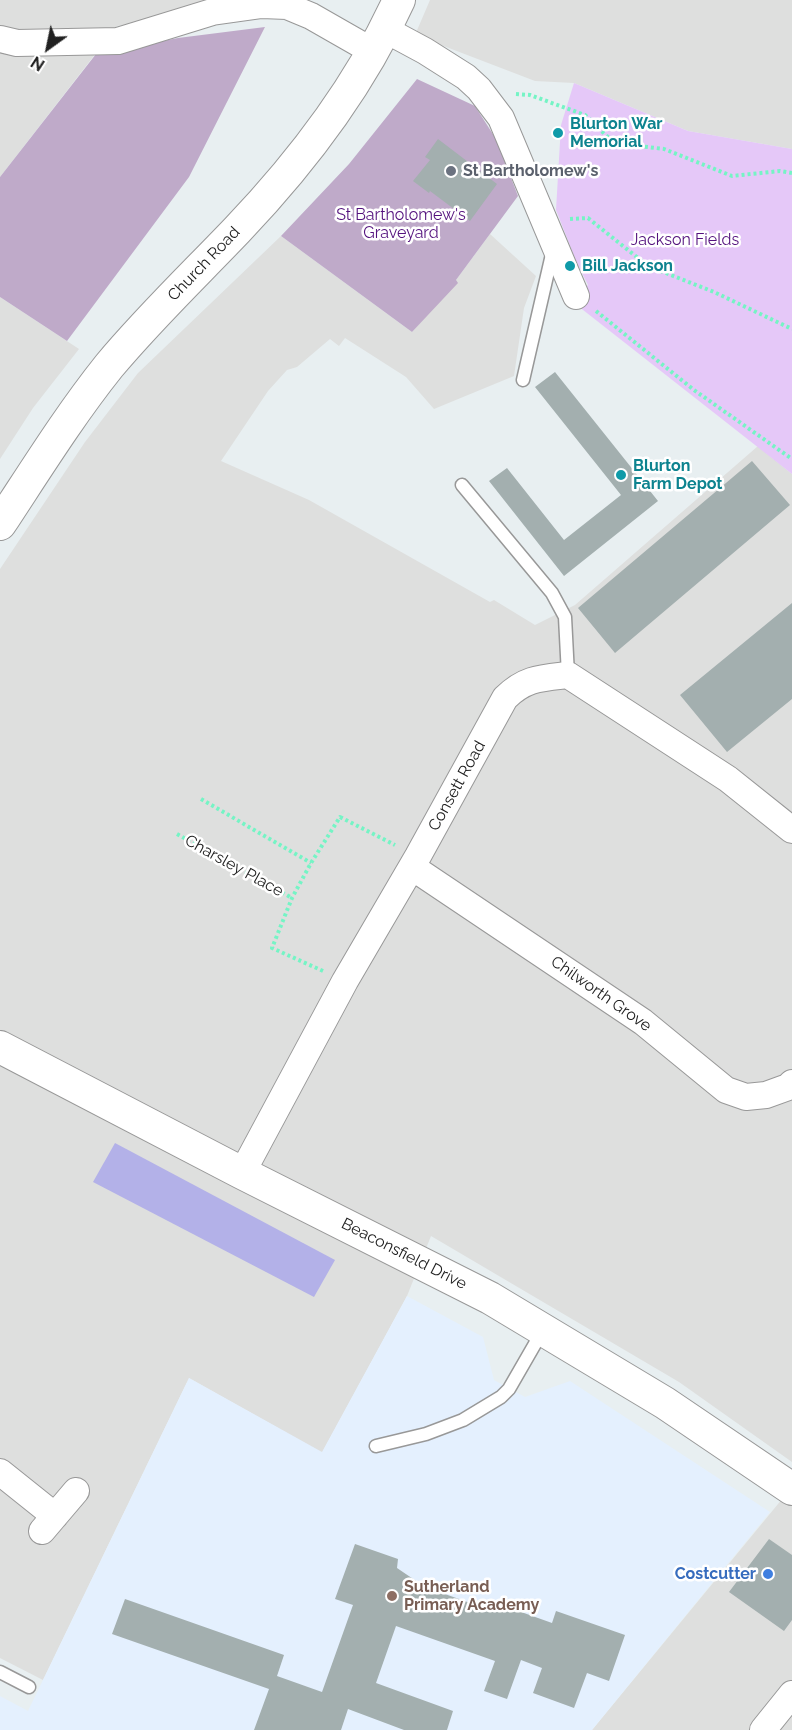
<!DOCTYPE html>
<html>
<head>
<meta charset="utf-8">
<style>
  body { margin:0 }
  #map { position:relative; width:792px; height:1730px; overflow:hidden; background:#e8eff1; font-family:Raleway,sans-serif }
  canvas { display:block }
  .north { position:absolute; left:18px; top:18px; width:60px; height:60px; -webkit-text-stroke:4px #fff; paint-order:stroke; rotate:213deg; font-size:16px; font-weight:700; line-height:24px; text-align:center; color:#212121 }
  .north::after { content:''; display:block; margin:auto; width:21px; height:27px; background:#212121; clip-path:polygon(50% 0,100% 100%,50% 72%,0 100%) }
</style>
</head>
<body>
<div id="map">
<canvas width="792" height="1730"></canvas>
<div class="north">N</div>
</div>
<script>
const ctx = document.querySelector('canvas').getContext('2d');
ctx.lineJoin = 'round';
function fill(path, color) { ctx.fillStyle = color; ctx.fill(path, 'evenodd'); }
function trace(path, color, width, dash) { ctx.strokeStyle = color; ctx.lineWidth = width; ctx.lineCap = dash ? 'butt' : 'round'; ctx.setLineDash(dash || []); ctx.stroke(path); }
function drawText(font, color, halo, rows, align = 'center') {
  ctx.font = font + ' Raleway,sans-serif'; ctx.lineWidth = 5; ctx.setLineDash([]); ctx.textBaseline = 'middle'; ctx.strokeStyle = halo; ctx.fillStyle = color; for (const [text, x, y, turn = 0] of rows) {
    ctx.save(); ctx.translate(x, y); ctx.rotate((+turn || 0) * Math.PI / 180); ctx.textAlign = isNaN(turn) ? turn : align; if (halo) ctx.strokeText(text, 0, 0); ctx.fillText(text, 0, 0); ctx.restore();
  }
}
fill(new Path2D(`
  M0,0H229L146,22L117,26L0,177Z
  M430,0H792V149L688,131L574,83L535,81L415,35Z
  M490,234L536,276L524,308L514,376L434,409L406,377L345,338L339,346L330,339L297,367L287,370L268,391L221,461L309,500L490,602L494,600L535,625L575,605L758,446L792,474V1462L679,1382L431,1236L407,1296L322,1453L189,1378L43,1680L0,1658V569L85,442L138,373L281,236L412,332L456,280Z
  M0,297L79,349L33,408L0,459Z
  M792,1487V1730H592Z`), '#dedfde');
fill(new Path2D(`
  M407,1296L483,1337L494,1380L525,1397L570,1381L770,1512L592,1730H0V1696L28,1711L189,1378L322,1452Z`), '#e4f0fe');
fill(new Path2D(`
  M115,1143L335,1260L314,1297L93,1182Z`), '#b3b1e8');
fill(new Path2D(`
  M265,27L189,177L67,341L0,297V177L96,54L178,38Z
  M417,79L475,106L496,139L518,196L456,280L458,283L412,332L281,236L349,164Z`), '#bfaac9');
fill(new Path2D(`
  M574,83L688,131L792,149V474L578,306L576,296L588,285L576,261L556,210L561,125Z`), '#e5c8f8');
fill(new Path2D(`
  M438,139L497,184L470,221L430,191L429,193L413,181L430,160L425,157Z
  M555,372L658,501L564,576L489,481L507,468L564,540L621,495L535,387Z
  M752,461L790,505L615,653L578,608Z
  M792,603V699L727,752L680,695Z
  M769,1539L792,1555V1620L784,1631L729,1592Z
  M355,1544L398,1559L397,1568L425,1587L493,1611L496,1603L552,1623L556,1611L625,1635L609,1681L587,1673L574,1708L533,1693L542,1668L521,1660L507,1699L484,1691L495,1661L396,1626L376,1683L453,1711L447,1730H404L348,1709L341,1730H254L269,1689L112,1634L125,1599L284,1655L277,1676L322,1692L353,1605L335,1599Z`), '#a3afaf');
const service = new Path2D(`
  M523,380L553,250
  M462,485L552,593L565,617L568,675
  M376,1446L426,1434L463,1420L501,1397L509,1389L543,1330
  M0,1672L29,1687`);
const minor = new Path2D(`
  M386,30L425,51L466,77L479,89L501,118L576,296
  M0,39L17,43L118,41L212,12L262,5L287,6L311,16L374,52
  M412,867L643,1022L726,1090L746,1097L766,1095L788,1087L792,1083
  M242,1173L345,981L418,856L505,698C525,678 541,678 568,675L728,779L792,830
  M0,1472L55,1516
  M42,1531L76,1491
  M763,1730L792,1694`);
const tertiary = new Path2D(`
  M0,524C35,471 69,416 109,366C149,318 194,275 237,230C302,162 360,86 399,0
  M0,1047L242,1173L490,1298L665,1403L792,1489`);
trace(service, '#989898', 15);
trace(minor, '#989898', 28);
trace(tertiary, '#989898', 34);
trace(new Path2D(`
  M516,94L530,95L585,115L614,143L664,149L732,176L780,171L792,173
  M570,219L588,218L648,266L714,292L792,329
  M596,311L694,390L792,459
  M201,799L311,863
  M177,834L292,898
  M323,971L272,948L292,898L311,863L340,817L395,845`), '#75f4c5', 4, [3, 3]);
trace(service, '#fff', 12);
trace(minor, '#fff', 26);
trace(tertiary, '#fff', 32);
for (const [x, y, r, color] of [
  [558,133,6,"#0f9aa8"],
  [451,171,6,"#6b7280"],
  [570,266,6,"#0f9aa8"],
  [621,475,6,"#0f9aa8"],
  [768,1574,6,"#3f7fe0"],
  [392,1596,6,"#8d6e63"]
]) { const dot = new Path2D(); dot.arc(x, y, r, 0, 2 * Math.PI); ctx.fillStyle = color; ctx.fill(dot); trace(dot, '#fff', 2); }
drawText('bold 16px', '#0d838f', '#fff', [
  ["Blurton War",570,124],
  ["Memorial",570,142],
  ["Bill Jackson",582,266],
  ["Blurton",633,466],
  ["Farm Depot",633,484]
], 'left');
drawText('bold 16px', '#5b616d', '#fff', [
  ["St Bartholomew's",463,171]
], 'left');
drawText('16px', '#53117d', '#fff', [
  ["St Bartholomew's",401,215],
  ["Graveyard",401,233],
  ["Jackson Fields",685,240]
]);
drawText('16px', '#212121', '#fff', [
  ["Church Road",204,264,-46],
  ["Consett Road",457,786,-61],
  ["Charsley Place",234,866,29],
  ["Chilworth Grove",601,994,35],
  ["Beaconsfield Drive",404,1254,27]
]);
drawText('bold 16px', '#366cbe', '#fff', [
  ["Costcutter",756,1574]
], 'right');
drawText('bold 16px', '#785e54', '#fff', [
  ["Sutherland",404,1587],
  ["Primary Academy",404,1605]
], 'left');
</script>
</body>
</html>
